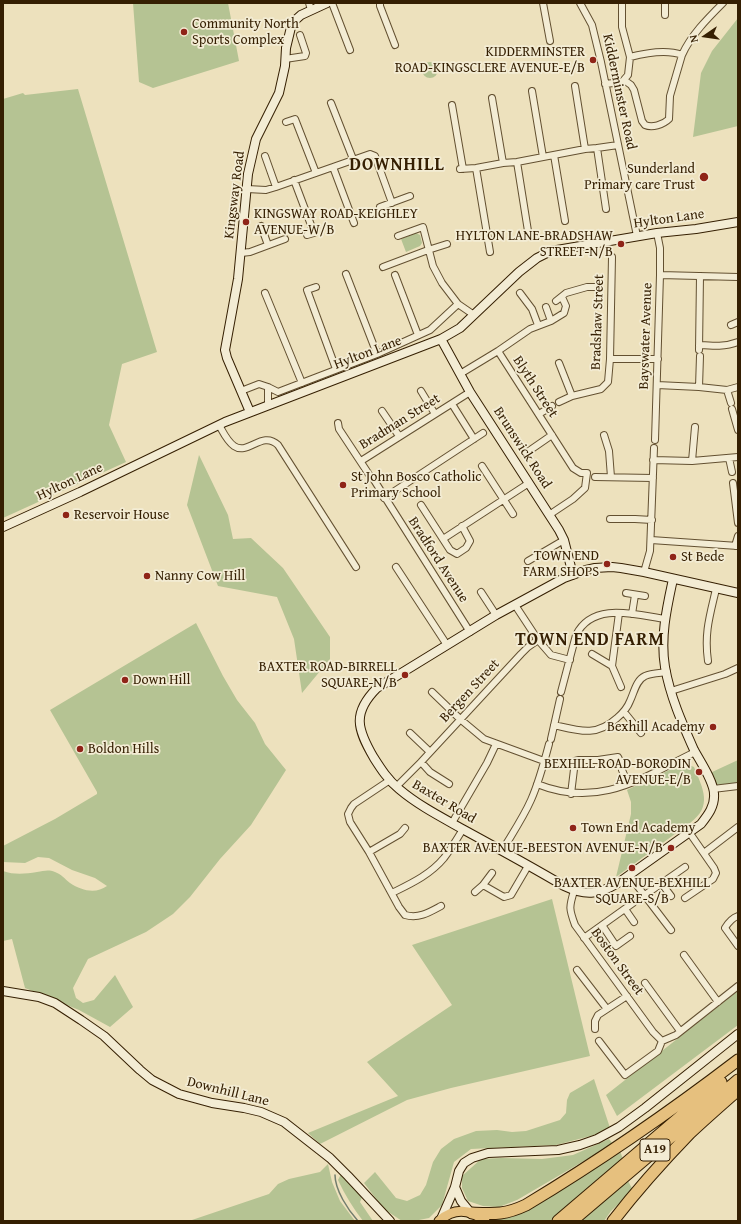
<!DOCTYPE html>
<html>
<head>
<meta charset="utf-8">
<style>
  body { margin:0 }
  #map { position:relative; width:741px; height:1224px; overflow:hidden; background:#ede1bd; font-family:"Gentium Book Plus",serif }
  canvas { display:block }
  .frame { position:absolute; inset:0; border:4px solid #351f02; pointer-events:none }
  .north { position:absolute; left:685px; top:16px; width:40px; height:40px; -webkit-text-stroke:3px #f3ecd4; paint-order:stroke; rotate:257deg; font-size:11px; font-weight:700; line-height:16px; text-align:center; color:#351f02 }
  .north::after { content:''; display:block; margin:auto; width:14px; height:18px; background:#351f02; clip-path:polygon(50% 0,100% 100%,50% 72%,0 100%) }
</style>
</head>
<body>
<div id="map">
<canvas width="741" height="1224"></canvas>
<div class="frame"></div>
<div class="north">N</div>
</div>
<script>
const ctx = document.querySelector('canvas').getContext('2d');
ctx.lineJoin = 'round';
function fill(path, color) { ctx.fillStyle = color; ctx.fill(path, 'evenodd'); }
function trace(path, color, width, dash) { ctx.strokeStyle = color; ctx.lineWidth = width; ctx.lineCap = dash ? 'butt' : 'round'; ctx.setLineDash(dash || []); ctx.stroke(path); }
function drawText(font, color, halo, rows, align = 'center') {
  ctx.font = font + ' "Gentium Book Plus",serif'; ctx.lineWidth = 3.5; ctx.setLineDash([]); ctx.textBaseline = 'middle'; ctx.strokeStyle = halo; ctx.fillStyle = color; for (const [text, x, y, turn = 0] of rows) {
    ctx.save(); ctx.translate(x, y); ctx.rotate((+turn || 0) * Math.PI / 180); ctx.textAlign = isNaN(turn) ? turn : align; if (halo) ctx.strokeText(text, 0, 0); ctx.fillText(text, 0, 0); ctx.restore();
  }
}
fill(new Path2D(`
  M133,3H228L239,61L153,88L139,82Z
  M738,18V126L693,137L701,73L712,51Z
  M422 70a8 8 0 1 1 16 0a8 8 0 1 1-16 0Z
  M78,89L157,352L122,364L109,425L126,462L3,518V99L23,93L25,95Z
  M416,233L420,235L422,243L420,246L406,252L401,239Z
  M199,455L228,515L233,539L251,538L283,568L330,637V659L302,693L294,639L277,597L218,586L187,505Z
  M196,623L223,676L237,700L255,723L265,744L286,770L251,825L220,859L190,897L173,914L146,932L88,959L73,988L76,998L83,1003L94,1000L115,975L133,1007L110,1027L79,1010L25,988L12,939L3,941V871C14,875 25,874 37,872C44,871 48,869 55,872C61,874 65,879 70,883C82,891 96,894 107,886L95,878L72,870L49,858L38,857L25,863L3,862V846L55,819L97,794V792L50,710Z
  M738,760V783L720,786L713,781L710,773Z
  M684,763L694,767C703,789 713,806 690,823L616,877L631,814V802L627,790Z
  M552,899L590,1056L451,1088L407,1100L320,1144L308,1133L398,1096L367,1062L452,1005L412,945Z
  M738,991V1025L617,1116L606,1095Z
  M594,1079L610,1128L602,1133L556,1145L471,1149L454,1162L442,1205L429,1218L414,1221H402L384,1209L364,1183L375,1172L396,1198L407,1201L420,1195L426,1185L433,1162L441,1149L454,1139L476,1131L497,1130L512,1132L526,1131L560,1120L566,1113L567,1100L570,1093Z
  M609,1139L613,1144L517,1200L499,1207L483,1206L468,1201L462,1188V1176L481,1159L501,1158L542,1159L573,1155Z
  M620,1151L623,1159L550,1221H493L488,1217L500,1218Z
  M328,1164L332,1182L340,1201L355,1221H189L269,1194L278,1184L289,1179L320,1172Z
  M341,1174L363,1195L360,1202L373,1221H363C353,1208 345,1195 338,1180Z
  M628,1181L633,1190L611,1211L604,1221H580Z`), '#b5c393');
trace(new Path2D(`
  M335,1175C335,1190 348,1210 358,1221`), '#727d6e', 1.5);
const street = new Path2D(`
  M309,3L311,10
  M332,3L350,50
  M380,3V6L395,45
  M543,3L550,41
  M580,3L592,25L601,62L637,236
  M665,15V3
  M630,57C646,53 666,49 682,55C691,35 707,19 723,3
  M285,59L305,56L306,53L300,35
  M624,80L631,85L634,90L642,121L645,125C652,128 663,125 669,119L670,96L682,55
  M605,84L622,82L628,75L630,57L622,27V3
  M575,86L585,149
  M532,91L543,157
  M492,98L503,163
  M331,103L353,159
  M452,105L463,169
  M286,122L295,119L316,173
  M597,148L606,209
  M554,155L565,221
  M265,156L276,187
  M517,162L528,231
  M333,167L354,223
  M476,168L490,252
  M460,169L476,168L503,163L517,162L585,149L597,148L618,145
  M294,180L314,233L307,235
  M247,189L266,190L276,187L370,154L375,156L392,203
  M380,207L410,196
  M261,226L268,245
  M398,236L423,227L433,266L442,283L458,304L474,315
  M241,253L250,252L285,239
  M383,267L428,250L447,244
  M346,274L377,354
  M395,275L418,335
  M660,275L738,277
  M316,287L307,290L336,369
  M265,293L302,383
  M520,293L532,309L538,325
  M556,301L566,293L587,287H598
  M546,307L551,321
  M731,325L738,322
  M699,345C713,346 725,347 738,342
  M699,350L700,276
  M498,351L573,468L581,473H587L585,488L573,499L549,515
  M610,359H658
  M559,363L572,396
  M460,374L498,351L530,329L551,321L564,313L566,306L562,297
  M657,385L699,387L727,390L738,387
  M268,387V406
  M699,387L700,356
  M727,390L731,403
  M241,391L259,384L268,387L278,392L377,354L430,330L458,304
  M421,391L435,414
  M559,402L572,396L601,389L608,382L610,359L612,257
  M452,404L474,439
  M732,409L738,430
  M382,411L399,436
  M539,414L552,406
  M338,423L339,429L370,476
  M219,425C223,432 227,441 234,446C248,456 262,430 278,445L356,567
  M604,435L609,451L611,477
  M655,440L660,275V248L657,233
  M526,453L552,435
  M729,458L732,472
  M653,460L692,461L738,457
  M361,461L470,392
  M692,461L695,427
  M482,466L513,514
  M595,477L653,478
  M374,480L470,632
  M733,483L738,523
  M384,498L483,433
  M421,505L450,550L457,554L466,548L470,541L462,526
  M610,519H635L652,520
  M443,539L529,483
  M651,540L738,546
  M735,546L738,536
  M528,561L564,540
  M396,567L447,645
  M644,572L650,551L654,448
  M481,592L496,615
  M626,593L645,596
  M515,605L538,640L551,655L570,660
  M619,613L612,666L621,687
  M632,614L635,595
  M592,654L612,666
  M708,661C704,633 710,615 716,589
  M671,691L725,674L738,668
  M432,692L460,719L484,739L544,761
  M561,692L576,635C593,601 636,615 666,619
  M624,712L641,733
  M554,725C580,731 596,737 617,718C623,713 627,709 630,701C634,693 636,680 645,676C651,673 660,673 667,672
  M410,733L430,752
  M551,739L560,699
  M421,762L430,772L449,784
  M622,770L628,784
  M390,780L354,804L351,808L348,814L350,822L369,852L399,907L405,915C419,919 430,912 441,906
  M537,784C599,809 642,778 695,752
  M396,787L421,762L521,654L528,647L538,640
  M713,789L738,786
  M571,794L575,761L579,760H598L618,757L622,765
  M452,823L487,763L496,744
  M502,851C512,834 523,818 531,800C539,782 544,763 549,744
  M369,852L400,834L405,828
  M704,853L738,827
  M629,875L671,930
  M662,884L671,896
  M483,885L504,897L511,895L528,866
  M574,891C569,907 569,909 575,925L653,1032L662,1041
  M475,892L483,885L492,873
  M392,893C410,884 430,875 444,858C451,849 457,839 463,829
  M685,898L713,879L716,873L714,868L689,832
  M639,899L685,867
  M625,909L634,922
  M738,916C732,918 728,923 725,928L738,946
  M602,925L616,946L630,936
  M584,938L633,903
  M684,955L718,1002
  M577,970L607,1009
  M645,983L680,1031
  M595,1029V1021L598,1015L627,996
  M599,1041L625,1075L658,1051L662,1041
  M662,1041L676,1035L738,986`);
const secondary = new Path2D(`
  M441,339L470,392L559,530L564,540L573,575
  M250,412L227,358L225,350L238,279L248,174L256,139L279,93L285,66L286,48L292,23L301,15L327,3
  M3,527L80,492L225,422L441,339L460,328L519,272L537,258L551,251L657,233L696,229L738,222
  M673,579C667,607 660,637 665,667C670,696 682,723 694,750C700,761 714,782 714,794C715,806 708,815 701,824L618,883C598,895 585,896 564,886C532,867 499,849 466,831C443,818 419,806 399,789C388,780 381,769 374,758C357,729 352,713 377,688L496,615L553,584L564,578L586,570L595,568L612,567L621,568L644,572L738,593
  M3,991L39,997L55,1003L81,1020L104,1036L140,1070L152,1080L179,1094L212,1103L244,1108L261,1112L284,1122L330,1158L348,1176L390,1221
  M455,1187L461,1201L470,1212
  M441,1219L455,1187L459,1171L464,1163L472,1158L488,1153L558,1150L580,1145L597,1139L619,1127L645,1108L738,1034`);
const primary = new Path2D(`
  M439,1221C454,1207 470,1209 485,1221`);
const highway = new Path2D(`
  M472,1213C494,1214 505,1215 526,1205C599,1161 670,1112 738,1060
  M558,1221L721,1082
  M572,1221L738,1080
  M613,1221C637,1190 663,1161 690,1133C706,1118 722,1104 738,1090`);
trace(street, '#635031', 8);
trace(secondary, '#351f02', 10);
trace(primary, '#351f02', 11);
trace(highway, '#351f02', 13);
trace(street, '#f3ecd4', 6);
trace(secondary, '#f3ecd4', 8);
trace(primary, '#e6c07e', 9);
trace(highway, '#e6c07e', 11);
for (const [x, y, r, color] of [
  [184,32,4,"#8f2418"],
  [593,60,4,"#8f2418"],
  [704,177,5,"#8f2418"],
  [246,222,4,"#8f2418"],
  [621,244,4,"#8f2418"],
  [343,485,4,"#8f2418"],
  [66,515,4,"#8f2418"],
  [673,557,4,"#8f2418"],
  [607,564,4,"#8f2418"],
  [147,576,4,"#8f2418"],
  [405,675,4,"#8f2418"],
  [125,680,4,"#8f2418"],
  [713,727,4,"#8f2418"],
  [80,749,4,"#8f2418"],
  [699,772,4,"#8f2418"],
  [573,828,4,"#8f2418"],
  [671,848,4,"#8f2418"],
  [632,868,4,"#8f2418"]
]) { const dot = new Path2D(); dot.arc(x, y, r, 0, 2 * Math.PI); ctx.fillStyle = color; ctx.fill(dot); trace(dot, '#f3ecd4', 1.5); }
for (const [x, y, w] of [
  [655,1150,30]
]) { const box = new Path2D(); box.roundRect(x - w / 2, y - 11, w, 22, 3); ctx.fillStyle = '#f3ecd4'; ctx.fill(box); trace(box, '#351f02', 1); }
drawText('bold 13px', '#351f02', null, [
  ["A19",655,1150]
]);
drawText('14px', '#351f02', '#f3ecd4', [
  ["Community North",192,24],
  ["Sports Complex",192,40],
  ["KIDDERMINSTER",585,52,"right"],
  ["ROAD-KINGSCLERE AVENUE-E/B",585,68,"right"],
  ["Sunderland",695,169,"right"],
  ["Primary care Trust",695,185,"right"],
  ["KINGSWAY ROAD-KEIGHLEY",254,214],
  ["AVENUE-W/B",254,230],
  ["HYLTON LANE-BRADSHAW",613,236,"right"],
  ["STREET-N/B",613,252,"right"],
  ["St John Bosco Catholic",351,477],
  ["Primary School",351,493],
  ["Reservoir House",74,515],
  ["TOWN END",599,556,"right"],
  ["FARM SHOPS",599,572,"right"],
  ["St Bede",681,557],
  ["Nanny Cow Hill",155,576],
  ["BAXTER ROAD-BIRRELL",397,667,"right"],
  ["SQUARE-N/B",397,683,"right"],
  ["Down Hill",133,680],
  ["Bexhill Academy",705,727,"right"],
  ["Boldon Hills",88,749],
  ["BEXHILL ROAD-BORODIN",691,764,"right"],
  ["AVENUE-E/B",691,780,"right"],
  ["Town End Academy",581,828],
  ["BAXTER AVENUE-BEESTON AVENUE-N/B",663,848,"right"],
  ["BAXTER AVENUE-BEXHILL",632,883,"center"],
  ["SQUARE-S/B",632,899,"center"]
], 'left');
drawText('14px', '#351f02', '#f3ecd4', [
  ["Kidderminster Road",619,92,78],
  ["Kingsway Road",235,195,-83],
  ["Hylton Lane",669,219,-8],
  ["Bradshaw Street",598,322,-88],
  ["Bayswater Avenue",646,336,-88],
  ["Hylton Lane",368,353,-21],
  ["Blyth Street",535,387,57],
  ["Bradman Street",400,422,-32],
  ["Brunswick Road",522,448,57],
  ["Hylton Lane",70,482,-25],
  ["Bradford Avenue",438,560,57],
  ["Bergen Street",470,691,-47],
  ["Baxter Road",444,802,31],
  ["Boston Street",617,962,54],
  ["Downhill Lane",228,1092,14]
]);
ctx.letterSpacing = '1px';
drawText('bold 18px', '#351f02', '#f3ecd4', [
  ["DOWNHILL",397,165],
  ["TOWN END FARM",590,640]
]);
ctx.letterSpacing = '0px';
</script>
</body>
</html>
